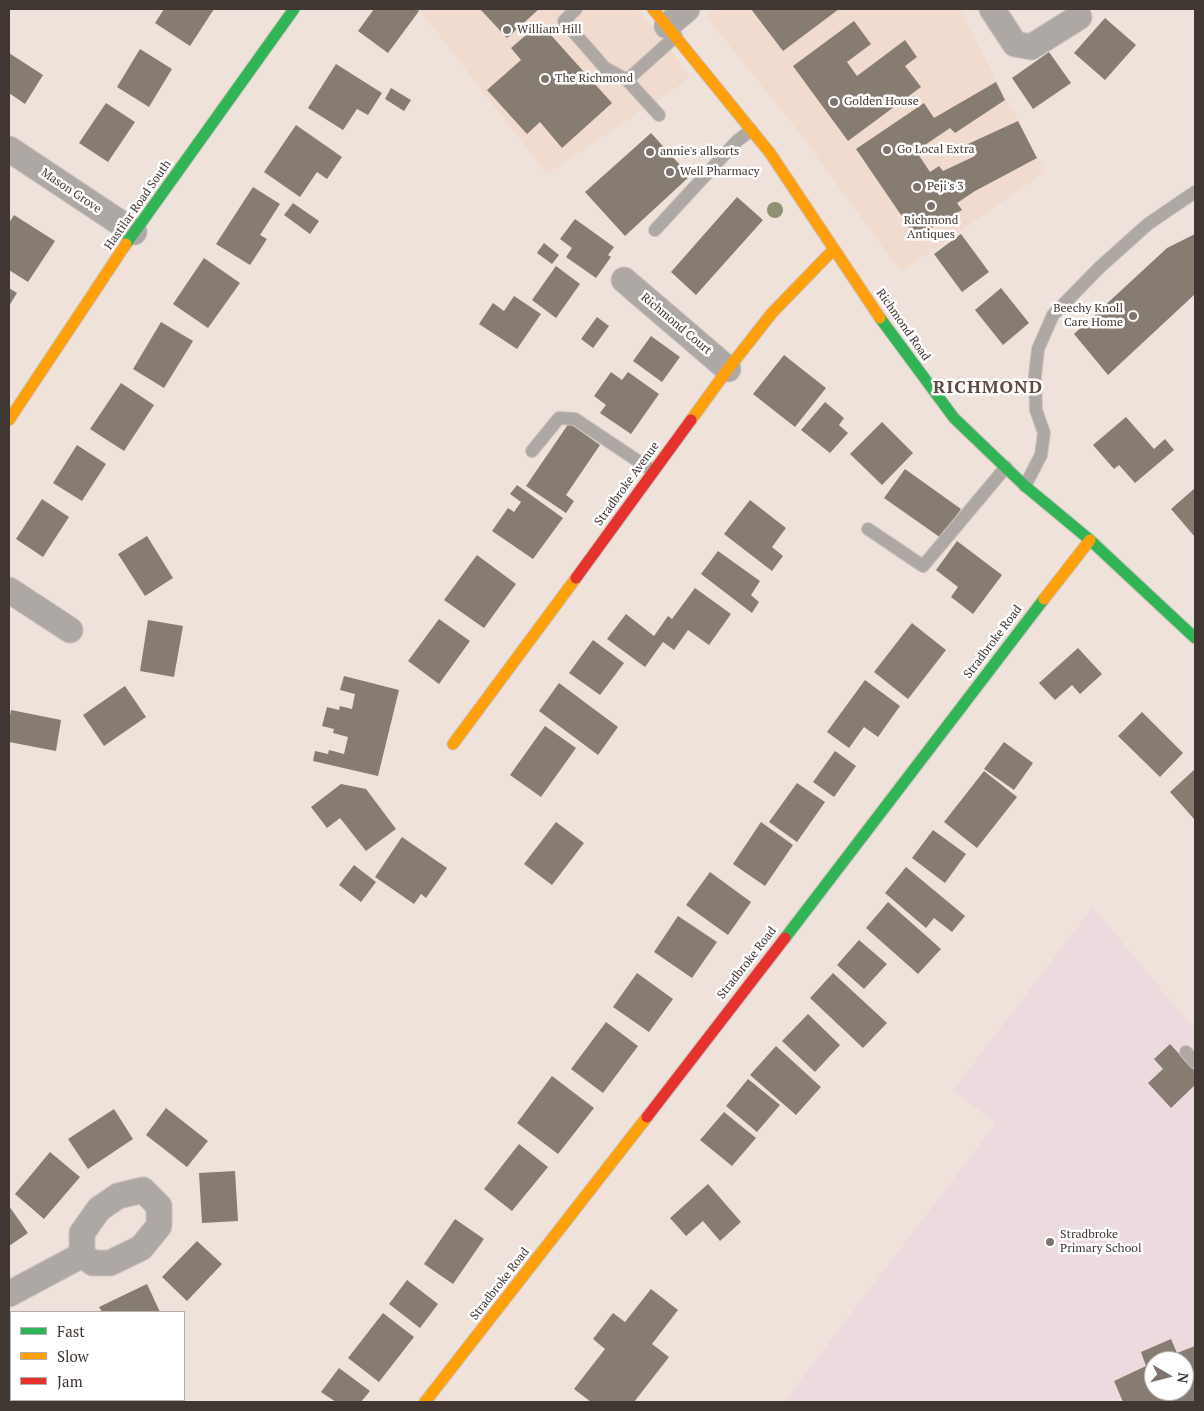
<!DOCTYPE html>
<html>
<head>
<meta charset="utf-8">
<style>
  body { margin:0 }
  #map { position:relative; width:1204px; height:1411px; overflow:hidden; background:#efe2db; font-family:"PT Serif",serif }
  canvas { display:block }
  .frame { position:absolute; inset:0; border:10px solid #413732; pointer-events:none }
  .legend { position:absolute; left:10px; top:1311px; width:175px; height:90px; box-sizing:border-box; background:#fff; border:1px solid #b3afad; margin:0; padding:6px 9px; list-style:none; font-size:15px; color:#413732 }
  .legend li { display:flex; align-items:center; gap:10px; height:25px }
  .legend b { width:25px; border:1px solid #b3afad }
  .north { position:absolute; left:1144px; top:1351px; width:50px; height:50px; box-sizing:border-box; background:#fff; border:1px solid #b3afad; border-radius:50%; rotate:98deg; font-size:14px; font-weight:700; line-height:20px; text-align:center; color:#413732 }
  .north::after { content:''; display:block; margin:auto; width:18px; height:22px; background:#7e736d; clip-path:polygon(50% 0,100% 100%,50% 72%,0 100%) }
</style>
</head>
<body>
<div id="map">
<canvas width="1204" height="1411"></canvas>
<div class="frame"></div>
<ul class="legend">
<li><b style="height:6px;background:#30b455"></b>Fast</li>
<li><b style="height:6px;background:#ff9f0a"></b>Slow</li>
<li><b style="height:6px;background:#e5322d"></b>Jam</li>
</ul>
<div class="north">N</div>
</div>
<script>
const ctx = document.querySelector('canvas').getContext('2d');
ctx.lineJoin = 'round';
function fill(path, color) { ctx.fillStyle = color; ctx.fill(path, 'evenodd'); }
function trace(path, color, width, dash) { ctx.strokeStyle = color; ctx.lineWidth = width; ctx.lineCap = dash ? 'butt' : 'round'; ctx.setLineDash(dash || []); ctx.stroke(path); }
function drawText(font, color, halo, rows, align = 'center') {
  ctx.font = font + ' "PT Serif",serif'; ctx.lineWidth = 5; ctx.setLineDash([]); ctx.textBaseline = 'middle'; ctx.strokeStyle = halo; ctx.fillStyle = color; for (const [text, x, y, turn = 0] of rows) {
    ctx.save(); ctx.translate(x, y); ctx.rotate((+turn || 0) * Math.PI / 180); ctx.textAlign = isNaN(turn) ? turn : align; if (halo) ctx.strokeText(text, 0, 0); ctx.fillText(text, 0, 0); ctx.restore();
  }
}
fill(new Path2D(`
  M419,9H637L659,33L690,78L547,174Z
  M715,9H959L1045,172L901,272L799,132L706,16Z`), '#f1dace');
fill(new Path2D(`
  M1093,907L1195,1030V1402H784L996,1123L953,1090ZM1154,1361H1184V1391H1154Z`), '#ecdade');
fill(new Path2D(`
  M164,9H214L190,46L155,23Z
  M374,9H416L419,11L388,53L358,31Z
  M480,9H539L507,38Z
  M751,9H839L783,51Z
  M1105,18L1136,45L1105,80L1074,53Z
  M854,21L871,44L847,62L857,76L905,40L917,57L905,66L921,87L848,141L793,66Z
  M540,23L612,103L562,148L540,122L527,134L487,90L521,60L511,48Z
  M140,49L172,69L149,107L117,87Z
  M1049,52L1071,83L1033,109L1012,78Z
  M9,53L43,75L25,104L9,93Z
  M336,64L382,93L368,115L357,109L343,130L308,108Z
  M996,82L1005,100L955,133L950,128L916,151L930,172L939,166L943,171L975,156L968,144L1018,121L1037,158L975,191L957,203L962,210L916,237L856,149L924,103L934,118Z
  M391,88L411,100L404,111L385,99Z
  M106,103L135,122L108,162L79,143Z
  M296,125L342,157L327,179L317,172L300,197L264,172Z
  M651,133L690,176L625,236L585,192Z
  M253,187L280,204L260,235L267,239L250,265L216,244Z
  M737,197L763,220L696,295L671,272Z
  M293,203L319,221L310,234L284,215Z
  M14,215L55,241L28,282L9,270V223Z
  M575,219L614,247L608,255L611,257L596,278L566,257L572,248L560,239Z
  M961,234L989,272L962,292L934,254Z
  M1195,234V298L1194,295L1108,375L1074,334L1167,248Z
  M544,243L559,255L552,264L537,253Z
  M204,258L240,283L208,328L173,304Z
  M556,266L580,284L556,318L532,300Z
  M9,288L17,293L9,306Z
  M1001,288L1029,323L1003,345L975,310Z
  M514,296L541,314L517,349L479,324L493,303L504,311Z
  M597,317L609,326L593,348L581,339Z
  M161,322L193,341L164,388L133,369Z
  M651,336L680,357L662,382L633,361Z
  M784,355L826,388L795,427L753,394Z
  M611,372L622,380L628,372L659,394L631,434L600,413L606,405L594,396Z
  M121,383L154,405L124,451L90,429Z
  M825,402L844,418L839,425L848,433L830,453L801,430Z
  M1126,417L1154,449L1165,439L1174,450L1135,483L1119,465L1114,469L1093,445Z
  M882,422L913,453L882,485L850,454Z
  M569,423L600,445L566,495L574,501L566,513L526,486Z
  M77,445L106,464L82,501L53,483Z
  M905,469L961,509L941,538L884,498Z
  M517,485L563,518L533,559L492,531L508,508L514,512L521,502L510,494Z
  M1195,488V537L1171,509Z
  M42,499L69,517L43,557L16,539Z
  M750,500L786,528L772,547L783,556L772,571L724,534Z
  M147,536L173,578L145,596L118,554Z
  M957,541L1002,575L973,614L951,597L958,587L936,570Z
  M718,551L760,581L751,595L759,602L752,613L701,574Z
  M477,555L516,584L484,628L444,600Z
  M695,588L731,614L709,645L688,630L674,650L663,642L645,667L607,639L626,614L654,636L668,616L672,619Z
  M439,619L470,641L439,684L408,661Z
  M148,620L183,626L174,677L140,671Z
  M912,623L946,650L908,699L874,672Z
  M593,640L624,663L600,695L569,673Z
  M1078,648L1102,674L1080,694L1072,685L1055,700L1039,683Z
  M344,676L399,690L378,776L313,761L315,751L328,754L329,750L344,754L348,737L333,733L334,729L322,726L327,707L339,710L340,706L352,709L355,694L340,690Z
  M865,680L900,706L878,737L864,727L849,748L827,732Z
  M559,683L618,727L598,755L539,711Z
  M125,686L146,717L104,746L83,715Z
  M11,710L61,720L56,751L9,742V722Z
  M1142,712L1183,753L1160,777L1118,736Z
  M545,726L576,748L541,797L510,775Z
  M1004,742L1033,763L1014,790L984,769Z
  M835,751L856,766L834,797L813,782Z
  M1195,769V820L1170,792Z
  M984,771L1017,797L977,848L944,822Z
  M797,783L825,802L797,842L769,822Z
  M341,784L366,789L396,829L366,851L340,818L327,828L311,807Z
  M556,822L584,843L552,885L524,864Z
  M761,822L793,845L765,886L733,864Z
  M933,830L966,854L945,883L912,858Z
  M402,837L447,868L426,898L421,894L414,904L375,877Z
  M354,865L376,882L361,902L339,885Z
  M906,867L965,916L952,932L934,918L926,928L885,893Z
  M710,872L751,902L728,935L686,905Z
  M888,902L941,949L918,974L866,928Z
  M678,916L717,942L692,978L654,952Z
  M859,940L887,964L864,989L837,965Z
  M637,973L673,999L649,1032L613,1007Z
  M833,973L887,1023L863,1048L810,998Z
  M808,1014L840,1045L815,1072L782,1041Z
  M606,1022L638,1046L603,1093L571,1069Z
  M1170,1044L1195,1071V1085L1171,1108L1148,1083L1163,1069L1154,1059Z
  M776,1046L821,1087L796,1115L750,1075Z
  M552,1076L594,1108L558,1154L517,1123Z
  M748,1079L780,1105L757,1132L726,1106Z
  M166,1108L208,1141L187,1167L146,1135Z
  M114,1109L133,1139L88,1169L68,1139Z
  M724,1112L756,1138L732,1166L700,1140Z
  M519,1144L548,1167L512,1211L484,1189Z
  M50,1152L80,1177L44,1219L15,1194Z
  M235,1171L238,1221L202,1223L199,1173Z
  M708,1184L741,1222L720,1241L703,1221L686,1236L670,1218Z
  M9,1206L28,1233L9,1246Z
  M455,1219L484,1239L453,1284L424,1264Z
  M197,1241L222,1264L187,1301L162,1277Z
  M407,1280L438,1304L420,1328L389,1304Z
  M147,1284L160,1312H102L99,1307Z
  M651,1289L678,1310L652,1344L669,1357L634,1402H591L574,1389L605,1349L593,1339L613,1313L625,1322Z
  M383,1313L414,1337L379,1382L348,1358Z
  M1171,1339L1177,1353L1195,1346V1402H1123L1114,1381L1146,1366L1141,1352ZM1154,1361H1184V1391H1154Z
  M11,1353V1393L9,1394V1355Z
  M339,1368L370,1391L361,1402H336L321,1392Z`), '#867c71');
const lane = new Path2D(`
  M576,9L564,21L605,68L627,80
  M659,115L627,80L676,36
  M655,230L737,141L751,130
  M532,451L559,418L575,419L653,471
  M1025,486L1041,455L1044,433L1036,410L1035,376L1038,349L1053,315L1100,267L1148,224L1195,192
  M868,529L923,566L1006,467
  M1186,1052L1195,1062`);
const street = new Path2D(`
  M992,9L1015,44L1031,47L1079,17
  M667,26L687,9
  M9,149L134,232
  M624,280L728,369
  M9,590L70,630
  M143,1190L159,1206V1226L141,1248L110,1263H93L82,1255V1233L99,1209L118,1196Z
  M9,1294L82,1255`);
const fast = new Path2D(`
  M126,244L294,9
  M880,318L954,418L1025,486L1090,540L1195,638
  M785,938L1044,599`);
const slow = new Path2D(`
  M653,9L770,153L880,318
  M9,420L126,244
  M691,420L728,369L772,313L834,249
  M1044,599L1090,540
  M453,744L576,578
  M425,1402L647,1117`);
const jam = new Path2D(`
  M576,578L691,420
  M647,1117L785,938`);
trace(lane, '#cbc1bb', 14);
trace(street, '#cbc1bb', 27);
trace(fast, '#cbc1bb', 13);
trace(slow, '#cbc1bb', 13);
trace(jam, '#cbc1bb', 13);
trace(lane, '#aea8a5', 12);
trace(street, '#aea8a5', 25);
trace(fast, '#30b455', 11);
trace(slow, '#ff9f0a', 11);
trace(jam, '#e5322d', 11);
ctx.fillStyle = '#8d9171';
for (const [x, y] of [
  [775,210]
]) { ctx.beginPath(); ctx.arc(x, y, 8, 0, 2 * Math.PI); ctx.fill(); }
for (const [x, y, r, color] of [
  [507,30,5,"#7e736d"],
  [545,79,5,"#7e736d"],
  [834,102,5,"#7e736d"],
  [887,150,5,"#7e736d"],
  [650,152,5,"#7e736d"],
  [670,172,5,"#7e736d"],
  [917,187,5,"#7e736d"],
  [931,206,5,"#7e736d"],
  [1133,316,5,"#7e736d"],
  [1050,1242,5,"#7e736d"]
]) { const dot = new Path2D(); dot.arc(x, y, r, 0, 2 * Math.PI); ctx.fillStyle = color; ctx.fill(dot); trace(dot, '#fff', 2); }
drawText('12px', '#413732', '#fff', [
  ["William Hill",517,30],
  ["The Richmond",555,79],
  ["Golden House",844,102],
  ["Go Local Extra",897,150],
  ["annie's allsorts",660,152],
  ["Well Pharmacy",680,172],
  ["Peji's 3",927,187],
  ["Richmond",931,221,"center"],
  ["Antiques",931,235,"center"],
  ["Beechy Knoll",1123,309,"right"],
  ["Care Home",1123,323,"right"],
  ["Stradbroke",1060,1235],
  ["Primary School",1060,1249]
], 'left');
drawText('12px', '#413732', '#fff', [
  ["Mason Grove",71,191,34],
  ["Hastilar Road South",138,205,-55],
  ["Richmond Court",676,324,40],
  ["Richmond Road",903,325,55],
  ["Stradbroke Avenue",627,484,-54],
  ["Stradbroke Road",993,642,-53],
  ["Stradbroke Road",747,963,-52],
  ["Stradbroke Road",500,1284,-52]
]);
ctx.letterSpacing = '1px';
drawText('bold 18px', '#5f4b41', '#fff', [
  ["RICHMOND",988,388]
]);
ctx.letterSpacing = '0px';
</script>
</body>
</html>
